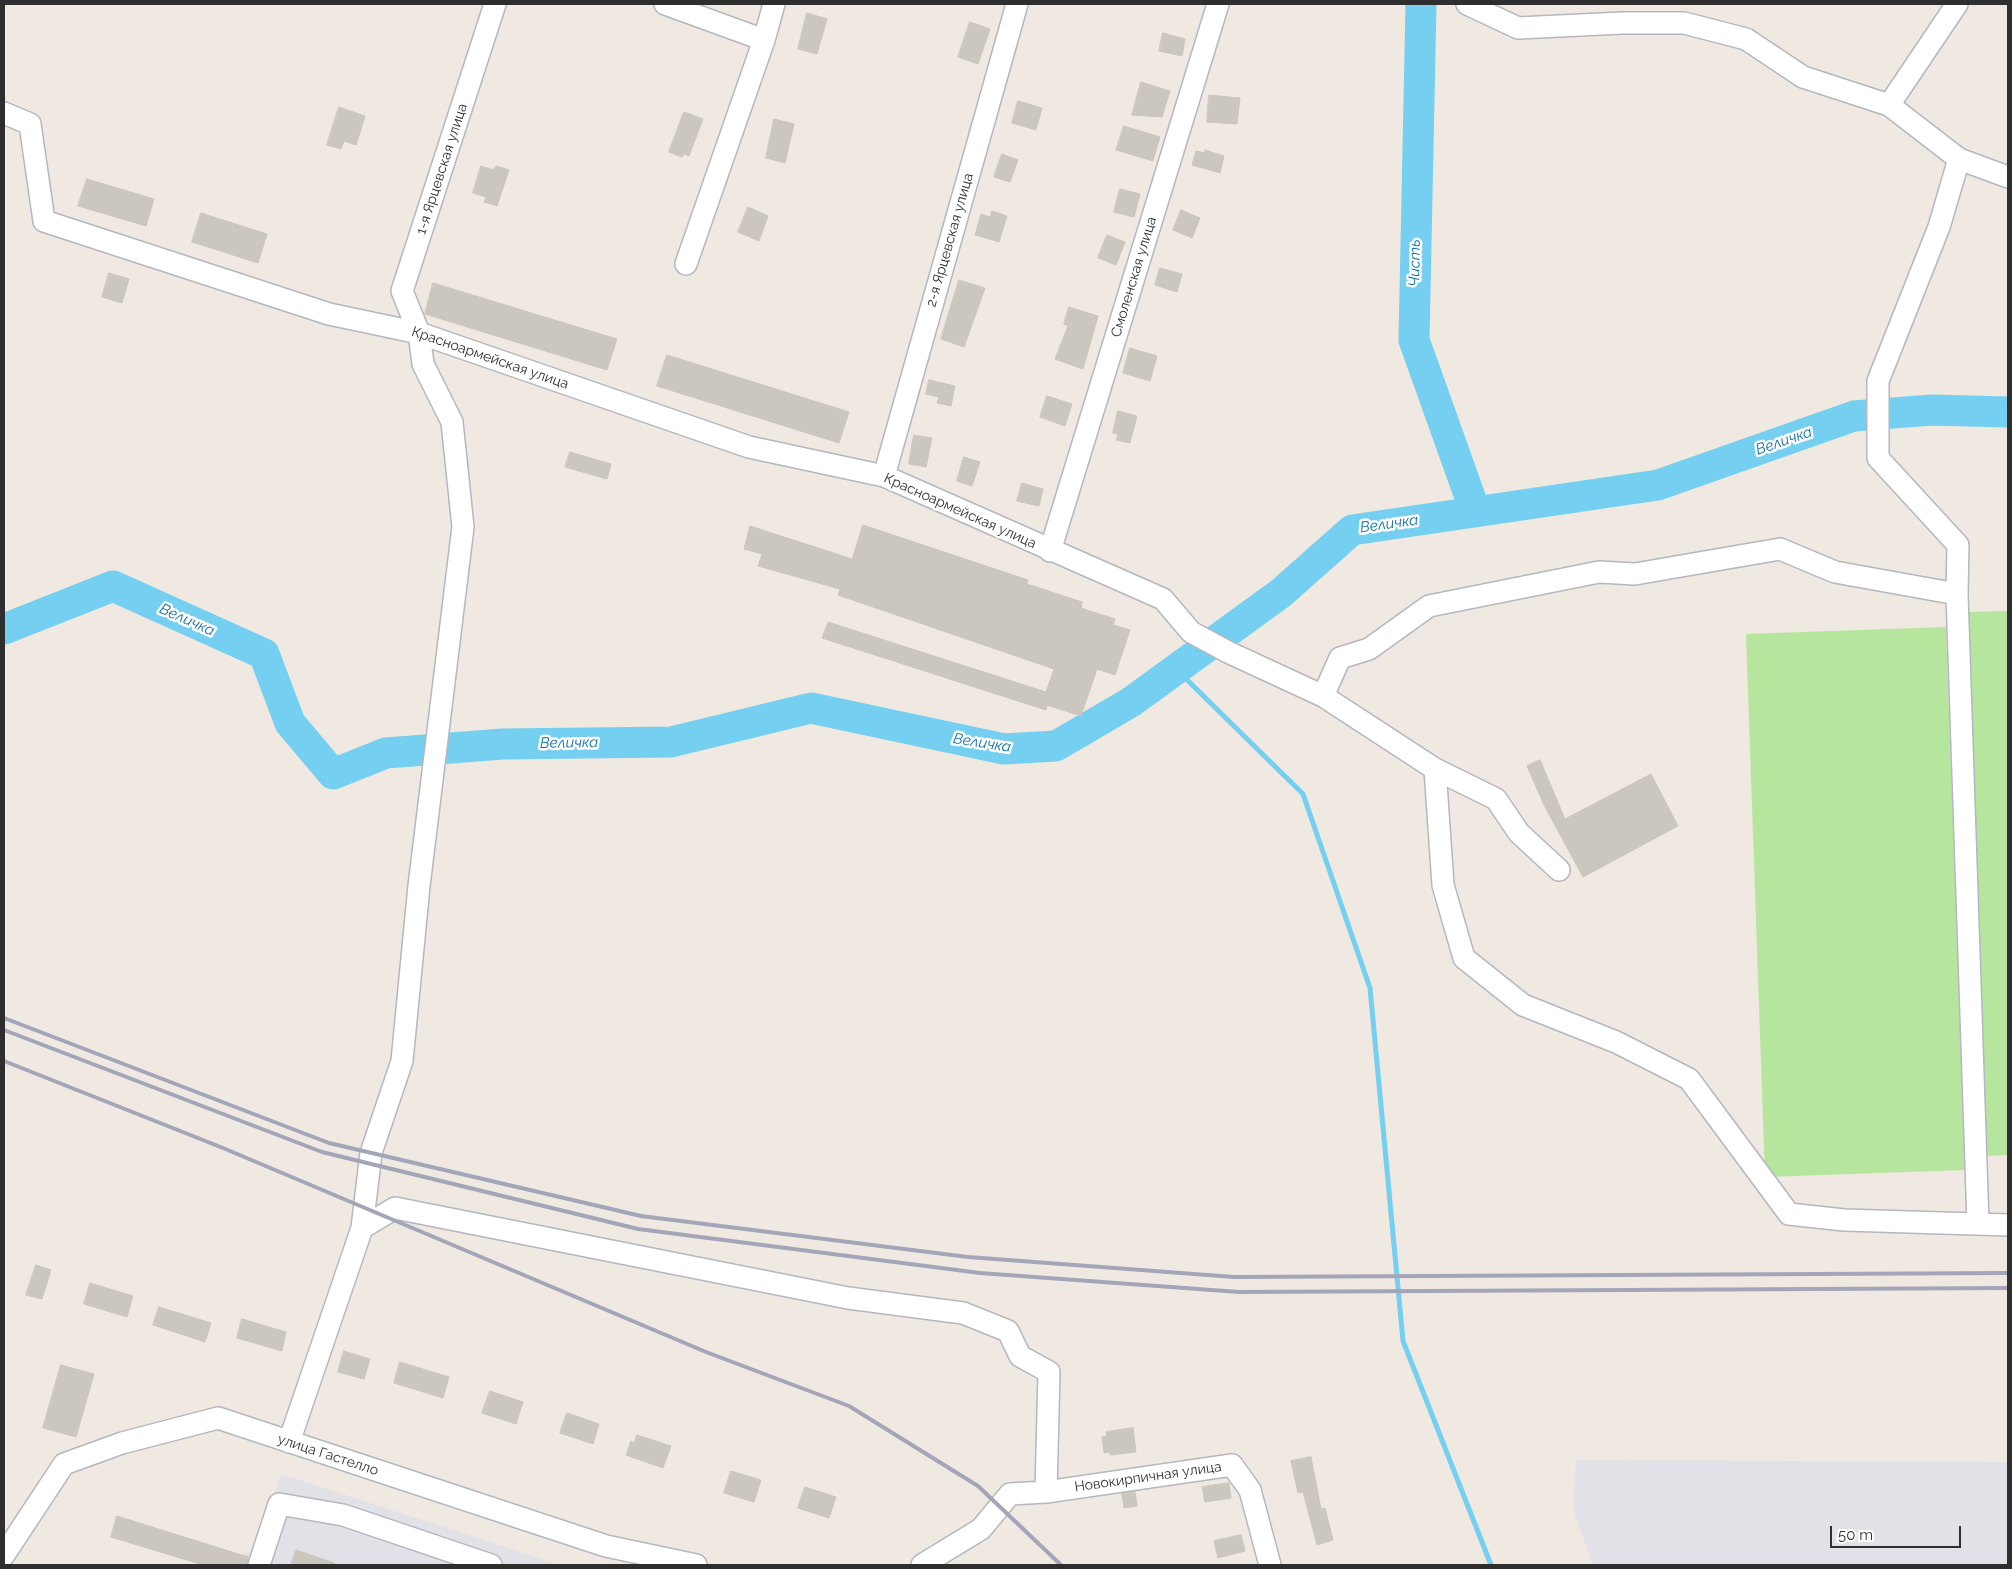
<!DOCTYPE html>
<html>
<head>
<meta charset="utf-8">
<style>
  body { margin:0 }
  #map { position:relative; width:2012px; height:1569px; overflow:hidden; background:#efe9e1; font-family:Raleway,sans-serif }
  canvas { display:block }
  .frame { position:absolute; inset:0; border:5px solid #2e2e2e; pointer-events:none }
  .scale { position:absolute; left:1830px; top:1526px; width:131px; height:22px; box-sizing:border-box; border:2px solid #2e2e2e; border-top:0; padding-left:6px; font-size:15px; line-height:18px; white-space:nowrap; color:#2e2e2e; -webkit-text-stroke:4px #fff; paint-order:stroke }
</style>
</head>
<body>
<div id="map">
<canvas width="2012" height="1569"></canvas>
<div class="frame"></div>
<div class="scale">50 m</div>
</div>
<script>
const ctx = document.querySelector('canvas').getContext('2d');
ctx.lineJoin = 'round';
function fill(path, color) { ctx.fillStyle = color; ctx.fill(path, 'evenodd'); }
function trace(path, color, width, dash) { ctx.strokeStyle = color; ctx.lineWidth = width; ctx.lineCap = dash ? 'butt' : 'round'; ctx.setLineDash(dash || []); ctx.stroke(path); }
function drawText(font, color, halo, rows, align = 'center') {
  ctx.font = font + ' Raleway,sans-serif'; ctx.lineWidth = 5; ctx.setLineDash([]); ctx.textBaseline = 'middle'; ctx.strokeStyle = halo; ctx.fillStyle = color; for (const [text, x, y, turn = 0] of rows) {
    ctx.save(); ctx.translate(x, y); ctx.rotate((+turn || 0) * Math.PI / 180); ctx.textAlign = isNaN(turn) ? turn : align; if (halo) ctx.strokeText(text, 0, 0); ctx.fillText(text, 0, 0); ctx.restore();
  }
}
fill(new Path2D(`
  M1576,1460L2008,1462V1565H1593L1573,1509Z
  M281,1474L560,1565H237L240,1555L255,1551Z`), '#e3e1e8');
fill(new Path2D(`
  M2008,611V1155L1985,1156L1966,612Z
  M1946,627L1965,1170L1765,1177L1746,634Z`), '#b6e59e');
trace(new Path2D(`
  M1176,669L1303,794L1370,988L1403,1341L1491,1565`), '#75cff0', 5);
trace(new Path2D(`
  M1421,4L1414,340L1475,511
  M4,629L113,586L264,654L290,723L333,774L386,753L503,744L671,742L811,708L1004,749L1056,746L1131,702L1281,593L1352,530L1658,485L1854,416L1932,410L2008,412`), '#75cff0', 31);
const building = new Path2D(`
  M807,13L827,19L817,54L798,49Z
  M970,22L990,29L978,64L958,57Z
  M1163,33L1185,39L1182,56L1159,51Z
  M1141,82L1170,91L1162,117L1132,115Z
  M1209,95L1240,98L1237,124L1207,122Z
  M1018,101L1042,108L1036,130L1012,123Z
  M339,107L365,116L356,145L344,141L341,149L327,145Z
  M684,112L703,119L689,156L684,154L682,157L669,152Z
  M774,119L794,124L785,163L766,158Z
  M1124,126L1160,137L1153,161L1116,150Z
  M1205,150L1224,156L1220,173L1192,165L1196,151L1205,153Z
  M1002,154L1018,160L1010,182L994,177Z
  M481,166L494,170L496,166L509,170L497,206L484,202L486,197L473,193Z
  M87,179L154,199L146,226L78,206Z
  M1120,189L1140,194L1134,217L1114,212Z
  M748,207L768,216L759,241L738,232Z
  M1181,210L1200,218L1192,238L1173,230Z
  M992,211L1007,216L999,242L975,235L981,214L990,217Z
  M201,213L267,234L258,263L192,242Z
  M1107,235L1125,242L1116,265L1098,258Z
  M1160,268L1182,274L1177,292L1155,285Z
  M109,273L129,279L122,303L102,297Z
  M959,280L985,288L964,347L941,339Z
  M433,283L617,339L607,370L425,314Z
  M1069,307L1098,316L1083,369L1055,359L1068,326L1064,324Z
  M1130,348L1157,356L1150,381L1123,373Z
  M667,355L849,412L839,443L657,386Z
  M929,380L955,386L951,406L937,403L939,397L926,394Z
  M1047,396L1072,404L1065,426L1040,417Z
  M1118,411L1137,416L1130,443L1116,440L1118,434L1113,433Z
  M914,435L932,438L926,467L909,464Z
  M570,452L611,464L607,479L565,467Z
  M964,457L980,462L972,486L957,481Z
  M1022,483L1043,489L1039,506L1017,501Z
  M863,525L1028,580L1027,584L1082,602L1081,608L1115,619L1113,625L1130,630L1115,675L1097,669L1081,716L1047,705L1046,710L822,638L828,622L1046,692L1054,669L838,595L840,589L758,566L762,554L744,549L750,526L852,559Z
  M1540,760L1565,819L1651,774L1678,826L1583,877L1544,805L1527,766Z
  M36,1265L51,1270L42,1299L26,1295Z
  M90,1283L133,1296L127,1317L84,1304Z
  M159,1307L211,1323L205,1342L153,1325Z
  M242,1319L286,1332L282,1351L237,1338Z
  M344,1351L370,1359L364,1379L338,1372Z
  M400,1362L449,1377L443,1398L394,1383Z
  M61,1365L94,1374L76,1437L43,1428Z
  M490,1391L523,1402L516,1424L482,1413Z
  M567,1413L599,1424L593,1444L560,1433Z
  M1133,1428L1136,1452L1110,1455V1452L1104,1453L1102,1437L1107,1436L1106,1432Z
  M637,1435L671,1446L663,1468L626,1455L631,1441L634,1443Z
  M1311,1457L1321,1509L1325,1508L1333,1540L1317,1545L1303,1492L1298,1493L1297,1489L1291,1461Z
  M731,1471L761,1480L754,1502L724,1493Z
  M1229,1483L1231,1498L1205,1502L1202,1487Z
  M805,1487L836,1497L829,1518L798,1508Z
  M1135,1492L1137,1506L1124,1508L1122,1494Z
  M117,1516L248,1557L247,1565H203L111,1537Z
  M1241,1535L1245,1551L1218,1558L1214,1541Z
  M296,1550L334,1563V1565H291Z`);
fill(building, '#cbc7bf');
trace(building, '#cbc5ba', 1);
const minor = new Path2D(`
  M665,4L764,40L686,264
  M1467,4L1518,28L1622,23H1684L1746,39L1803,77L1889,105L1959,159L1939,227L1878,381V458L1958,545L1957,594
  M764,40L774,4
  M1889,105L1957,4
  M4,113L30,124L44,221L329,314L419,333L749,447L884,476L1163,599L1191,632L1228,652L1323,696L1435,769L1443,885L1464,958L1523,1005L1616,1042L1689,1079L1789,1214L1844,1220L2008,1225
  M1959,159L2008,177
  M884,476L1017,4
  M1050,551L1218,4
  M1323,696L1340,658L1369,649L1429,606L1599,572L1635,574L1780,549L1835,572L1957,594L1978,1224
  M1435,769L1496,799L1519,833L1559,870
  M362,1228L395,1208L848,1298L963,1313L1008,1331L1020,1356L1049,1372L1046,1492
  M289,1442L362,1228L371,1153L402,1061L419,886L463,527L452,422L423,364L419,333L402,291L495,4
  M4,1555L64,1464L122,1443L218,1418L606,1546L696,1565
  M259,1565L279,1504L343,1515L491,1565
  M922,1565L981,1529L1010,1494L1046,1492L1232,1465L1250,1490L1270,1565`);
trace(minor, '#b4b7c1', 24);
trace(minor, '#fff', 21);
trace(new Path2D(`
  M4,1018L329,1143L641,1216L968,1257L1234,1277L2008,1273
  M4,1030L322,1152L638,1229L980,1273L1239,1292L2008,1288
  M4,1061L223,1148L706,1352L849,1406L978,1486L1061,1565`), '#a3a6b8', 4);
drawText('14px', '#2e2e2e', '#fff', [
  ["1-я Ярцевская улица",442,169,-72],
  ["2-я Ярцевская улица",950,240,-74],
  ["Смоленская улица",1134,277,-73],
  ["Красноармейская улица",490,358,19],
  ["Красноармейская улица",960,511,24],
  ["улица Гастелло",328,1455,18],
  ["Новокирпичная улица",1148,1477,-8]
]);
drawText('italic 15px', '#0d6fa3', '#fff', [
  ["Чисть",1415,263,-89],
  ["Величка",1784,441,-19],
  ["Величка",1389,524,-8],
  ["Величка",187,620,24],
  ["Величка",569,743,-1],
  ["Величка",982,743,9]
]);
</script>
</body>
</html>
